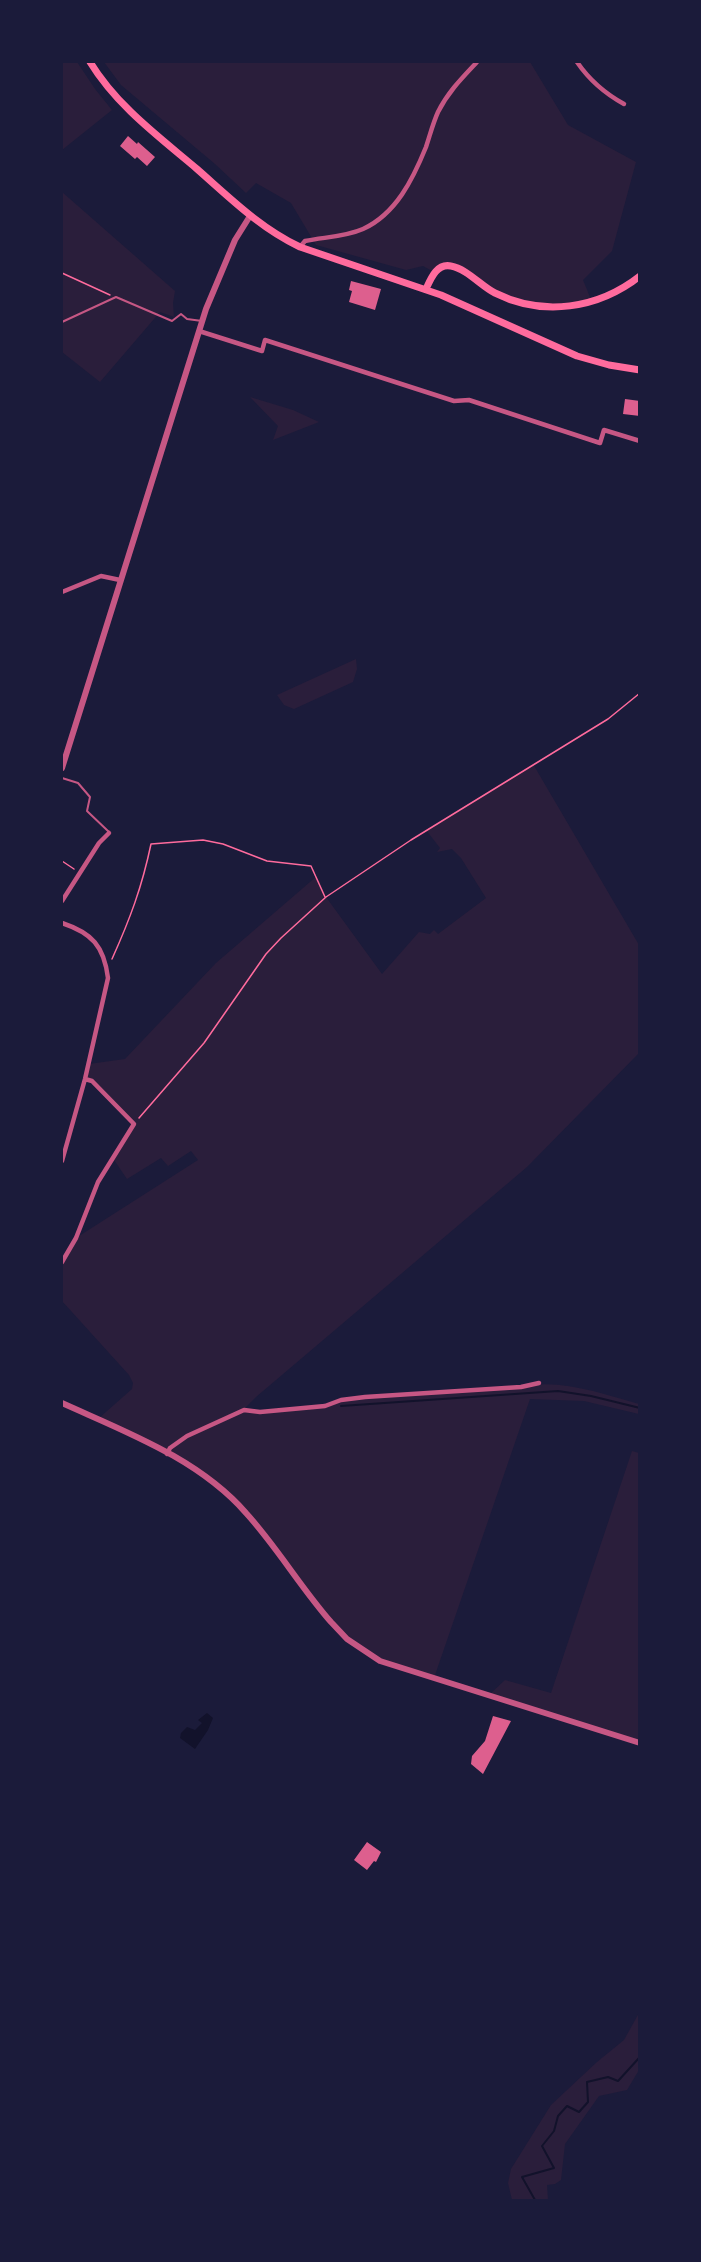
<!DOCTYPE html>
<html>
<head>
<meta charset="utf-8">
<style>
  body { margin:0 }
  #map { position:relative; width:701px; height:2262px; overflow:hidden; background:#1b1b3a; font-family:Figtree,sans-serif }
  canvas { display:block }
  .frame { position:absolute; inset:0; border:63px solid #1b1b3a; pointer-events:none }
</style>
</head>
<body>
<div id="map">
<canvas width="701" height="2262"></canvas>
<div class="frame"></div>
</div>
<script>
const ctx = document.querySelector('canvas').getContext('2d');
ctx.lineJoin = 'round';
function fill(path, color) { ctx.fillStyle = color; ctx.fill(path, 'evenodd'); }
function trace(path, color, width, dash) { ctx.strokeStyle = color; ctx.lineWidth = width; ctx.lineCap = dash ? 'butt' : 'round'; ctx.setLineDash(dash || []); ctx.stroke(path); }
fill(new Path2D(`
  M62,62H77L95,89L112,110L62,150Z
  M104,62H530L568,125L636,162L612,251L583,280L592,302L570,307L514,301L452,266L434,272L423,266L406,270L316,245L291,203L256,183L246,193L215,164L121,85Z
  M62,192L175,291L173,303L174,317L160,312L100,382L62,352Z
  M250,397L293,410L319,422L273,440L278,426Z
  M356,659L357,669L353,682L294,709L284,705L277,695Z
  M533,764L639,945V1053L527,1167L256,1397L244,1409C272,1415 315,1410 341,1400L521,1387C560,1378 602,1394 639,1404V1414L584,1401L530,1399L434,1678L388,1665L347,1639L247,1514L189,1466L98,1419L132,1389L133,1383L129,1375L62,1301V1261L76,1238L198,1160L191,1151L168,1166L161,1158L127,1179L112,1157L134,1124L92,1081L85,1079L89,1064L125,1059L216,963L317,876L326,897L382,974L419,932L430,934L434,930L438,934L486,898L461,858L452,849L437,852L440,848L426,830Z
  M632,1451L639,1453V1743L488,1696L505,1680L551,1693Z
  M639,2013V2070L627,2090L599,2096L565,2144L561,2180L555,2184L547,2185L548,2200H512L508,2183L511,2169L551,2105L597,2062L624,2040Z`), '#2a1e3b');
fill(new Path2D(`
  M207,1713L213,1718L208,1730L195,1749L180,1738L181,1733L187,1727L195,1730L202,1723L198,1720Z`), '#12122b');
trace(new Path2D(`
  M341,1406L558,1391L591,1396L640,1408
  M535,2200L522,2177L554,2168L542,2146L554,2131L558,2116L567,2106L579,2112L588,2102L587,2082L608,2077L618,2081L639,2058L640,2035`), '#12122b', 2);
fill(new Path2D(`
  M128,136L137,144L138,142L155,157L147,166L137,157L135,159L120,146Z
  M351,281L381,289L375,310L349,302L352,291L349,290Z
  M625,399L640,401V416L623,414Z
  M493,1716L511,1721L483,1774L471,1764L472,1756L485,1741Z
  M367,1842L381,1852L376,1862L374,1861L367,1870L354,1860Z`), '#dd5f8e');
trace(new Path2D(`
  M639,62H640
  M62,273L110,295
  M62,861L74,869
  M112,959C130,919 142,887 151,844L203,840L223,844L267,861L311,866L325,897
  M139,1118L204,1043L266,954L281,938L326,897L411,840L608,719L640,693`), '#ff6b9d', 1.5);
trace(new Path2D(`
  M62,322L116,297L172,321L181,314L187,319L202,321
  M62,778L78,783L90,797L87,811L109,832`), '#c65784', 2);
trace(new Path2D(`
  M577,62C590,81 604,93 624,104
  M300,247L305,241C324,237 345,237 363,229C396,214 413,179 426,147C430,135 433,123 438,112C448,92 462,78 477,62
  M199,331L262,351L265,340L454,401L469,400L600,443L604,430L640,441
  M62,592L101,576L120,580
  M62,901L99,843L109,833
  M62,923C92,933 104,946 108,978L85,1079L62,1161
  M62,1262L76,1238L98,1182L134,1124L92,1081L85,1079
  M167,1454L170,1448L187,1436L244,1410L260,1412L325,1406L341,1400L365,1397L521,1387L539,1383`), '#c65784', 4.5);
trace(new Path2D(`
  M62,768L206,309L235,240L250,216
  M62,1403C126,1432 199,1459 246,1513C277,1547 301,1588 331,1622L347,1639L380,1661L640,1743`), '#c65784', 6);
trace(new Path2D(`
  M90,62C117,106 158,136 197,169C230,198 260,228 300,247L441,295L577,356L609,365L640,370
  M426,289C431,278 437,263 451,266C467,269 481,286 495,293C543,317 598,309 640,276`), '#ff6b9d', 7);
</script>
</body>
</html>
